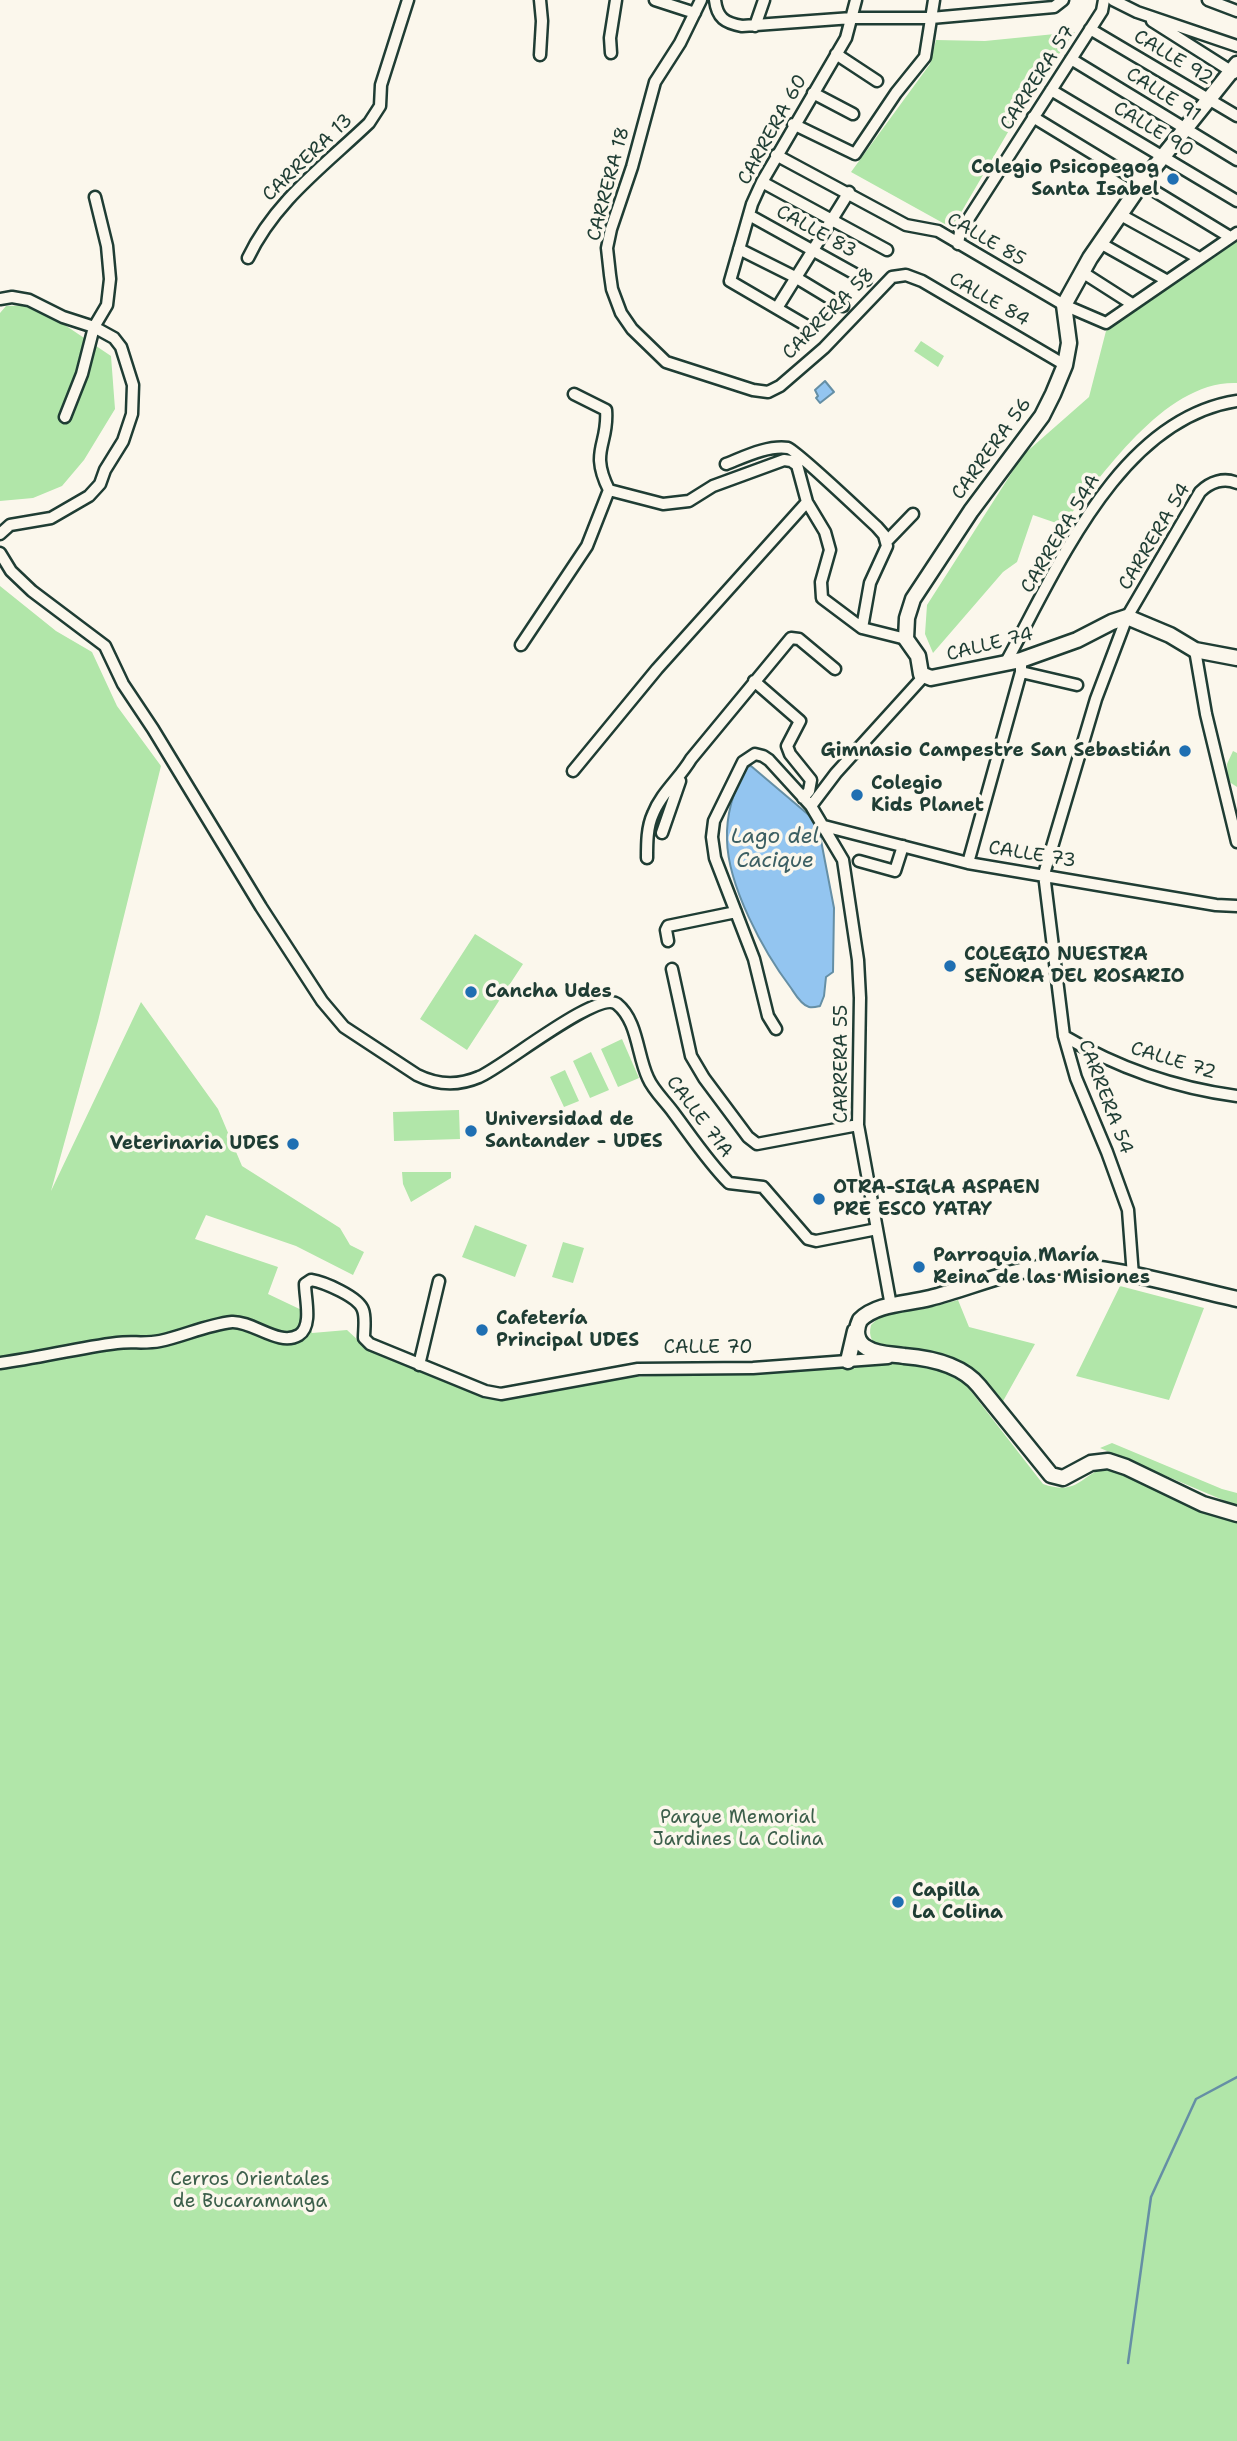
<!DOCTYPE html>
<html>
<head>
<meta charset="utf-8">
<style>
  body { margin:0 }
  canvas { display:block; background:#fbf7ec }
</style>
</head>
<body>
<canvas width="1237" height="2441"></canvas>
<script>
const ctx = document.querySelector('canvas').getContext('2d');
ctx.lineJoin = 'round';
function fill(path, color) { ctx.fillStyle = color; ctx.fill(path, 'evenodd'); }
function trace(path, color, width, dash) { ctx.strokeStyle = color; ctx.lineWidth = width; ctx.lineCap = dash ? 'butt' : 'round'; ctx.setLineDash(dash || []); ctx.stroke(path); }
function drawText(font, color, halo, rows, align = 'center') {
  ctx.font = font + ' "Shantell Sans",sans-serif'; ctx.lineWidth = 7; ctx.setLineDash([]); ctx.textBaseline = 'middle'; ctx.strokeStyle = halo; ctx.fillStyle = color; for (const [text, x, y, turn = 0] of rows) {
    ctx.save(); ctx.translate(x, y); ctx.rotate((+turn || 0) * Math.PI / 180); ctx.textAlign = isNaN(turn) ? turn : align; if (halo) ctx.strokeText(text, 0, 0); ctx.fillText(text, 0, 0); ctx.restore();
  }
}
fill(new Path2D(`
  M1075,32L1032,91L952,228L851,172L930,64L936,40L985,41Z
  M1237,231V383C1165,380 1103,475 1062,525L1033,515L1017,562L1003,572L933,653L925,634L927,605L1023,455L1089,397L1106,331Z
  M35,305L111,356L115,409L84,460L62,486L33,498L0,501V313L6,306Z
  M921,341L944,356L938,367L914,351Z
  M0,586L56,631L92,652L117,706L161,766L98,1021L51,1191L141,1002L218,1109L242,1166L340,1228L350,1245L364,1252L353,1275L296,1246L206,1215L195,1239L278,1267L268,1294L308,1313L312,1333L347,1330L360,1342L382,1354L455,1386L501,1401L628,1377L767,1372L910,1363L944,1372L963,1381L1043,1484C1082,1497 1080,1471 1110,1468L1237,1520V2441H0Z
  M1233,751L1237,753V787L1228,781L1227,764Z
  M475,934L523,964L467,1050L420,1019Z
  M622,1039L639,1078L618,1087L601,1049Z
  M591,1052L609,1090L590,1098L573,1061Z
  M565,1070L579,1101L564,1107L550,1077Z
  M459,1110L460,1139L394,1141L393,1112Z
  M402,1172H451V1178L411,1202L403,1184Z
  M475,1225L527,1245L515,1277L462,1257Z
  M563,1242L584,1248L573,1283L552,1277Z
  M1120,1286L1204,1308L1169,1400L1076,1376Z
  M958,1300L969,1327L1035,1344L1002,1403L980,1376L963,1366L884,1349C872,1344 868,1337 871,1325L882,1314L924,1309Z
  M1112,1443L1222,1489L1237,1493V1506L1100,1448Z`), '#b1e6a9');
const water = new Path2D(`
  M825,381L834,392L820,403L816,398L818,396L815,390Z
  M751,766L810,816L819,830L834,908L833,972L826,977L824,996L820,1006C816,1007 813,1008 809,1007C801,1005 795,994 791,988C763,951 728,886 727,840C726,814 734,789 746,767Z`);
fill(water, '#93c5f0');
trace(water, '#658fa5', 2);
trace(new Path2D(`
  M1128,2363L1151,2197L1196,2099L1237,2077`), '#658fa5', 2.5);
const street = new Path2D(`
  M540,0L542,21L540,55
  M655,0L695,13
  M701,0L680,43L655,82L632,167L611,229L607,248L610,275L612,289L621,313L632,329L666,362L753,390L768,392L780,386L824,348L892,277L906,275L922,281L1065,365
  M715,0C717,18 725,23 742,26L852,18H931L1054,7L1063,0
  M1113,0L1137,12L1237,46
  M1208,0L1237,11
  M1152,21L1234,73
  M755,26L764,0
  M1090,29L1237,116
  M611,53L610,38L616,0
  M836,54L877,81
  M1071,59L1237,160
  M1051,90L1237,201
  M813,93L853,114
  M1033,117L1230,237
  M793,124L855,154L896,93L925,57L934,0
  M776,155L906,225L938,231L1064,305L1106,323L1237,233
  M762,182L887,250
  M1119,214L1199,258
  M749,215L866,280
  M1100,243L1166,280
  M958,244L960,232L1102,11L1104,0
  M739,249L795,277L843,306
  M248,258C275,201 324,166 369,123L380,106L381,85L408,0
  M1082,272L1132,304
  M0,299L12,297L29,300L63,317L94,327L114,338L121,347L133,385L132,414L123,441L105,470L100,484L89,496L51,518L10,525L0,534
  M777,308L849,192
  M807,326L730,281L752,204L762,182L846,38L856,0
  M65,417L82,374L94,327L107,305L110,279L107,246L95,197
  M726,464C744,457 768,445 788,448C796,450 865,516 877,527L884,535L887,546L870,583L862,628
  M609,490L663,504L689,501L713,486L784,460L791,461L797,465L807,502L825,532L830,550L821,582L822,598L862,628L906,639
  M886,542L913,514
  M0,553L11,571L32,591L105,646L123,684L153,729L261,907L322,1001L344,1027L417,1075C437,1085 458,1086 479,1077C502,1068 598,989 617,1004C638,1021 637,1055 648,1078C653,1090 665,1101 673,1112C691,1136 708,1162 729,1183L763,1187L808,1239L816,1241L877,1229
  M521,645L587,546L609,490C589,450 609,445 606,410L574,394
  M1195,650L1206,714L1237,842
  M1005,664C1057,570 1118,419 1237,401
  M1021,672L1077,685
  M754,681L800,721L787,746L790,754L811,780L809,791L803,798
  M573,771L657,669L807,502
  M811,806L836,773L924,676
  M824,826L968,863L1216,905L1237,906
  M662,833L680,781
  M647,858C647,843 647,827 653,814C661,793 680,778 691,759L791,638L799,639L835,669
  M859,861L895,871L903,846
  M968,863L1021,672V660
  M668,941L666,930L668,926L736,912
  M672,969L691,1056L704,1078L748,1137L757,1144L858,1125
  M776,1029L768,1016L754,959L715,858L712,837L714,821L743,762L755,754L763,756L769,760L811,806L843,860L858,960L860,998L858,1125L891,1306
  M1064,1036C1116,1067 1176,1088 1237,1096
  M1133,1276L1128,1210L1107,1152L1076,1078L1064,1036L1044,874L1096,699L1127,617L1200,492C1210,482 1224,477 1237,483
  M0,1363C39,1358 77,1348 117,1343C131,1341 145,1344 160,1341C184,1336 206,1325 232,1322C253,1321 279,1347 299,1335C313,1326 305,1298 305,1284L311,1280C324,1282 359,1297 363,1310C366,1318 364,1330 364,1338L370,1344L485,1391L501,1394L638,1369L753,1368L888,1358
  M419,1365L439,1281`);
const secondary = new Path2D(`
  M1237,64L1141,184L1090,258L1064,305L1069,343L1065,365L1053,394L1042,416L971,511L913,599L907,618L906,639L918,656L921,674L931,678L1021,660L1077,640L1112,622L1127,617L1170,635L1195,650L1237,658
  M1237,1299C1182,1287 1103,1262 1048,1267C1007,1270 970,1288 930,1298C907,1304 877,1303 860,1320C855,1330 856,1342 867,1348C878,1355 892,1354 904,1356C930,1358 962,1365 979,1386L1051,1475L1063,1478L1091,1463L1108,1461L1126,1467L1203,1504L1237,1514
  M848,1361L855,1331`);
trace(street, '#1f3d34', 15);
trace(secondary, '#1f3d34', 19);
trace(street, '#fbf7ec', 10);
trace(secondary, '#fbf7ec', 14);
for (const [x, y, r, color] of [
  [1173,179,7,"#1f6fb2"],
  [1185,751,7,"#1f6fb2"],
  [857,795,7,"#1f6fb2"],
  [950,966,7,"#1f6fb2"],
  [471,992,7,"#1f6fb2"],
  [471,1131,7,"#1f6fb2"],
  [293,1144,7,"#1f6fb2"],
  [819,1199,7,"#1f6fb2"],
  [919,1267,7,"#1f6fb2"],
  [482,1330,7,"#1f6fb2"],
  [898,1902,7,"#1f6fb2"]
]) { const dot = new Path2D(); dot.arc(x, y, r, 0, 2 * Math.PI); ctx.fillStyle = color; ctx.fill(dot); trace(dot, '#fbf7ec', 2.5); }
drawText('19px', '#1f3d34', '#fbf7ec', [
  ["CALLE 92",1173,58,31],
  ["CARRERA 57",1038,78,-57],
  ["CALLE 91",1163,95,32],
  ["CARRERA 60",773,130,-61],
  ["CALLE 90",1153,130,31],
  ["CARRERA 13",308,158,-44],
  ["CARRERA 18",609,184,-75],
  ["CALLE 83",816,232,29],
  ["CALLE 85",986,240,30],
  ["CALLE 84",989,300,30],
  ["CARRERA 58",829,314,-45],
  ["CARRERA 56",992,449,-54],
  ["CARRERA 54A",1061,534,-59],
  ["CARRERA 54",1155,537,-59],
  ["CALLE 74",990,645,-14],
  ["CALLE 73",1032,855,9],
  ["CALLE 72",1173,1061,17],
  ["CARRERA 55",842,1064,-90],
  ["CARRERA 54",1105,1097,69],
  ["CALLE 71A",699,1117,53],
  ["CALLE 70",708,1348]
]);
drawText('bold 19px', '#1f3d34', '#fbf7ec', [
  ["Colegio Psicopegog",1159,168,"right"],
  ["Santa Isabel",1159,190,"right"],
  ["Gimnasio Campestre San Sebastián",1171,751,"right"],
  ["Colegio",871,784],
  ["Kids Planet",871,806],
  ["COLEGIO NUESTRA",964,955],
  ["SEÑORA DEL ROSARIO",964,977],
  ["Cancha Udes",485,992],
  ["Universidad de",485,1120],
  ["Santander - UDES",485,1142],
  ["Veterinaria UDES",279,1144,"right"],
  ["OTRA-SIGLA ASPAEN",833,1188],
  ["PRE ESCO YATAY",833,1210],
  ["Parroquia María",933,1256],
  ["Reina de las Misiones",933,1278],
  ["Cafetería",496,1319],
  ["Principal UDES",496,1341],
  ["Capilla",912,1891],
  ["La Colina",912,1913]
], 'left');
drawText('19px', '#3c5f4b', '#fbf7ec', [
  ["Parque Memorial",738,1818],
  ["Jardines La Colina",738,1840],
  ["Cerros Orientales",250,2180],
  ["de Bucaramanga",250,2202]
]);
drawText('italic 21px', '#3c5f63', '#fbf7ec', [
  ["Lago del",775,838],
  ["Cacique",775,862]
]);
</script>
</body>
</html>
